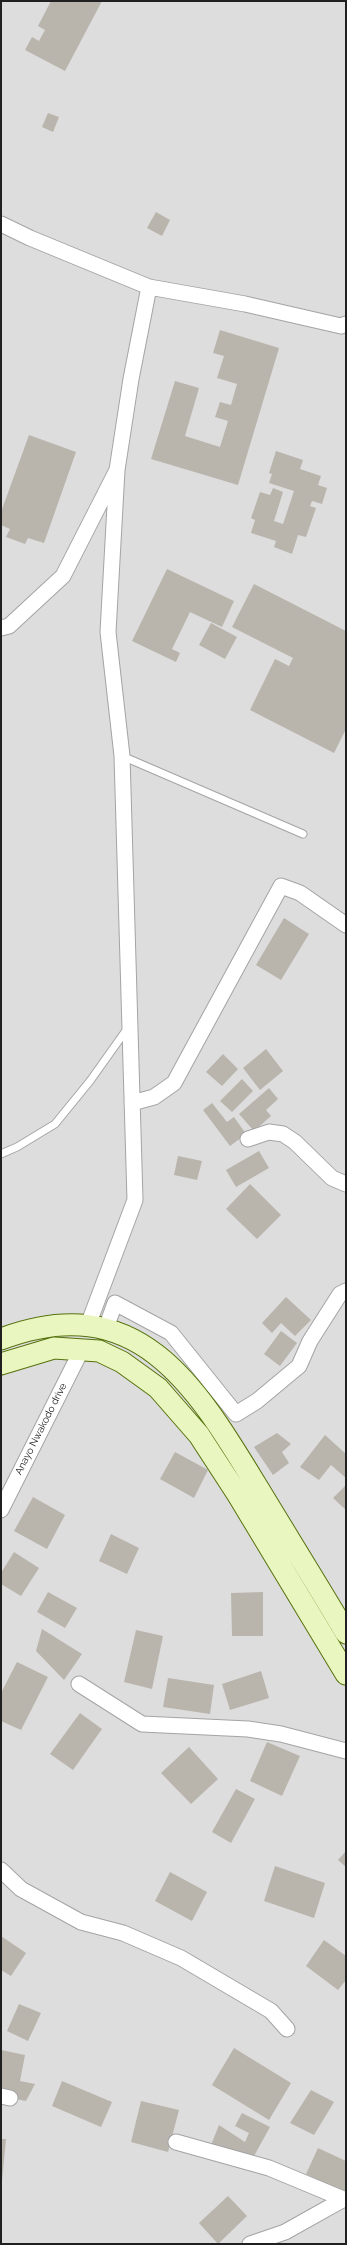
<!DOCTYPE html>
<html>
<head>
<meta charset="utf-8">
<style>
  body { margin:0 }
  #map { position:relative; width:347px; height:2245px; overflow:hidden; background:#f0efe7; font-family:Raleway,sans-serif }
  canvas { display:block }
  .frame { position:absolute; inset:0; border:2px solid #202020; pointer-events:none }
</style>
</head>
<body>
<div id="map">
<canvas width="347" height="2245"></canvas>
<div class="frame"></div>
</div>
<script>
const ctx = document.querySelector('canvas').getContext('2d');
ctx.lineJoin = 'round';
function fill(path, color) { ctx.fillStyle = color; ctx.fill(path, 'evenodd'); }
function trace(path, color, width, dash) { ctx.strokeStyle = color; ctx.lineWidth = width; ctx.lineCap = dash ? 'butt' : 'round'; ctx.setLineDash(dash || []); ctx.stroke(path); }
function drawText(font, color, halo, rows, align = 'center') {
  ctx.font = font + ' Raleway,sans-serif'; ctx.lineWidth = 3; ctx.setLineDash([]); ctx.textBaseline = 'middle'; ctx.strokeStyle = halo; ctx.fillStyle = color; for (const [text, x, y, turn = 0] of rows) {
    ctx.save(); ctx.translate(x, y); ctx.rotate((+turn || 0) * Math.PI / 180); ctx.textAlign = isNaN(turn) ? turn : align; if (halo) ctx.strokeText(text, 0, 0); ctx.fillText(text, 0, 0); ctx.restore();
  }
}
fill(new Path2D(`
  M1,1H346V2244H1Z`), '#dedddd');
fill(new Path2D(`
  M51,1H102L65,71L25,50L32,37L39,41L45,30L38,26Z
  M48,113L59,117L53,132L42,127Z
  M156,212L170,220L162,236L147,228Z
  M220,330L279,348L238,485L151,459L175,381L199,388L185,436L220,447L228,421L215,417L220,402L231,405L237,384L217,378L224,356L213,353Z
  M29,435L76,452L44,543L28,538L25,544L6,537L10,529L1,525V512Z
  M276,451L303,460L300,469L321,476L318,485L327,488L322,504L312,501L310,506L316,508L306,537L298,535L292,554L274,547L276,541L251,533L255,520L251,518L260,492L270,495L273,488L283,492L274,521L283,524L294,491L269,483L272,474L269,473Z
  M167,569L234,601L222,627L190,612L172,649L180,653L176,662L132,641Z
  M254,584L346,631V729L334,753L250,710L275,659L289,666L293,658L232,627Z
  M211,623L237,637L225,659L199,645Z
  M284,918L309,934L281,980L256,965Z
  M266,1049L283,1071L260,1090L243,1068Z
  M223,1054L238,1069L222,1086L206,1072Z
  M242,1079L253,1091L232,1112L220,1101Z
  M269,1088L278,1099L266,1110L271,1116L254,1131L239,1114Z
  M212,1103L227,1122L234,1117L246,1134L230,1146L203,1110Z
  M259,1151L269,1168L236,1187L226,1170Z
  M178,1156L202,1161L197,1180L174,1175Z
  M250,1184L281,1215L257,1239L226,1209Z
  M286,1297L311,1320L295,1336L281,1323L272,1333L262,1323Z
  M281,1331L297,1343L280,1366L264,1354Z
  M277,1433L291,1444L282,1452L289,1463L273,1475L254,1447Z
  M325,1435L346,1454V1478L331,1465L319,1480L300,1467Z
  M175,1452L208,1470L194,1498L160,1479Z
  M346,1485V1510L333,1498Z
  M33,1497L65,1515L47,1549L14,1531Z
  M111,1534L139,1548L127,1574L99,1561Z
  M14,1552L39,1568L21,1596L1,1584V1573Z
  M48,1592L77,1608L65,1628L37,1612Z
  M263,1592V1636H232L231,1593Z
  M42,1629L82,1654L64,1680L36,1651Z
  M136,1630L163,1636L152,1689L124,1682Z
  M17,1662L48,1677L21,1730L1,1721V1693Z
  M261,1671L269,1698L230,1710L222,1684Z
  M168,1678L214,1685L210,1714L163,1707Z
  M80,1713L102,1729L73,1770L50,1754Z
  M267,1742L300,1756L282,1796L250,1781Z
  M189,1747L218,1779L191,1804L161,1773Z
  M236,1789L255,1799L231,1843L212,1832Z
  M346,1851V1867L338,1860Z
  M275,1866L325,1883L314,1918L264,1901Z
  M170,1872L207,1892L192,1921L155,1901Z
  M1,1936L26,1953L11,1976L1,1970Z
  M324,1940L346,1956V1980L338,1990L306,1966Z
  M19,2004L41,2013L28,2041L7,2031Z
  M234,2048L291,2083L269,2120L212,2085Z
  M1,2050L25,2055L20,2081L35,2084L26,2101L1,2096Z
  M62,2081L112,2102L101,2127L52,2106Z
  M311,2090L334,2102L314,2135L290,2123Z
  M141,2101L179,2110L168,2152L131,2142Z
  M242,2113L270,2127L254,2156L211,2145L219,2125L245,2142L249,2133L235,2126Z
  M1,2139H6L2,2181H1Z
  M318,2148L346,2161V2193L306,2174Z
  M228,2196L247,2216L218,2244L199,2223Z`), '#b9b5ad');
const lane = new Path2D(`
  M122,756L303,834
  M1,1154L17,1147L55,1124L90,1081L127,1029`);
const street = new Path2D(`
  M1,224L30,238L149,287L131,379L117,470L63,576L9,626L1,628
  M149,287L245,304L341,326L346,324
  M132,1103L154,1097L174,1083L281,886L300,893L346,925
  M248,1139L269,1132L283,1134L295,1142L332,1178L346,1184
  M88,1325L135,1200L122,756L108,632L117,470
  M106,1328L115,1303L171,1333L236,1414L257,1401L299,1366L310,1341L340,1294L346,1291
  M1,1510L82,1349
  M79,1684L142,1724L248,1729L281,1734L346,1751
  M1,1870L21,1889L81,1922L123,1933L181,1958L271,2011L287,2029
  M1,2096L10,2098
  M176,2142L269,2168L346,2200
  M250,2244L285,2232L344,2199`);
const secondary = new Path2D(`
  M1,1339C138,1287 196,1386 258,1488C287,1536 317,1584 346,1633
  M1,1364L54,1348L99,1351L122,1362L158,1388L199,1435L238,1495L346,1674`);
trace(lane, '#a4a4a4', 9);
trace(street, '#a4a4a4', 17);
trace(secondary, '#55720c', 23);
trace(lane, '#fff', 7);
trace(street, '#fff', 15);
trace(secondary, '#e9f6bf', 21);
drawText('10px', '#202020', '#fff', [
  ["Anayo Nwakodo drive",41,1429,-63]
]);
</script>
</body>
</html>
